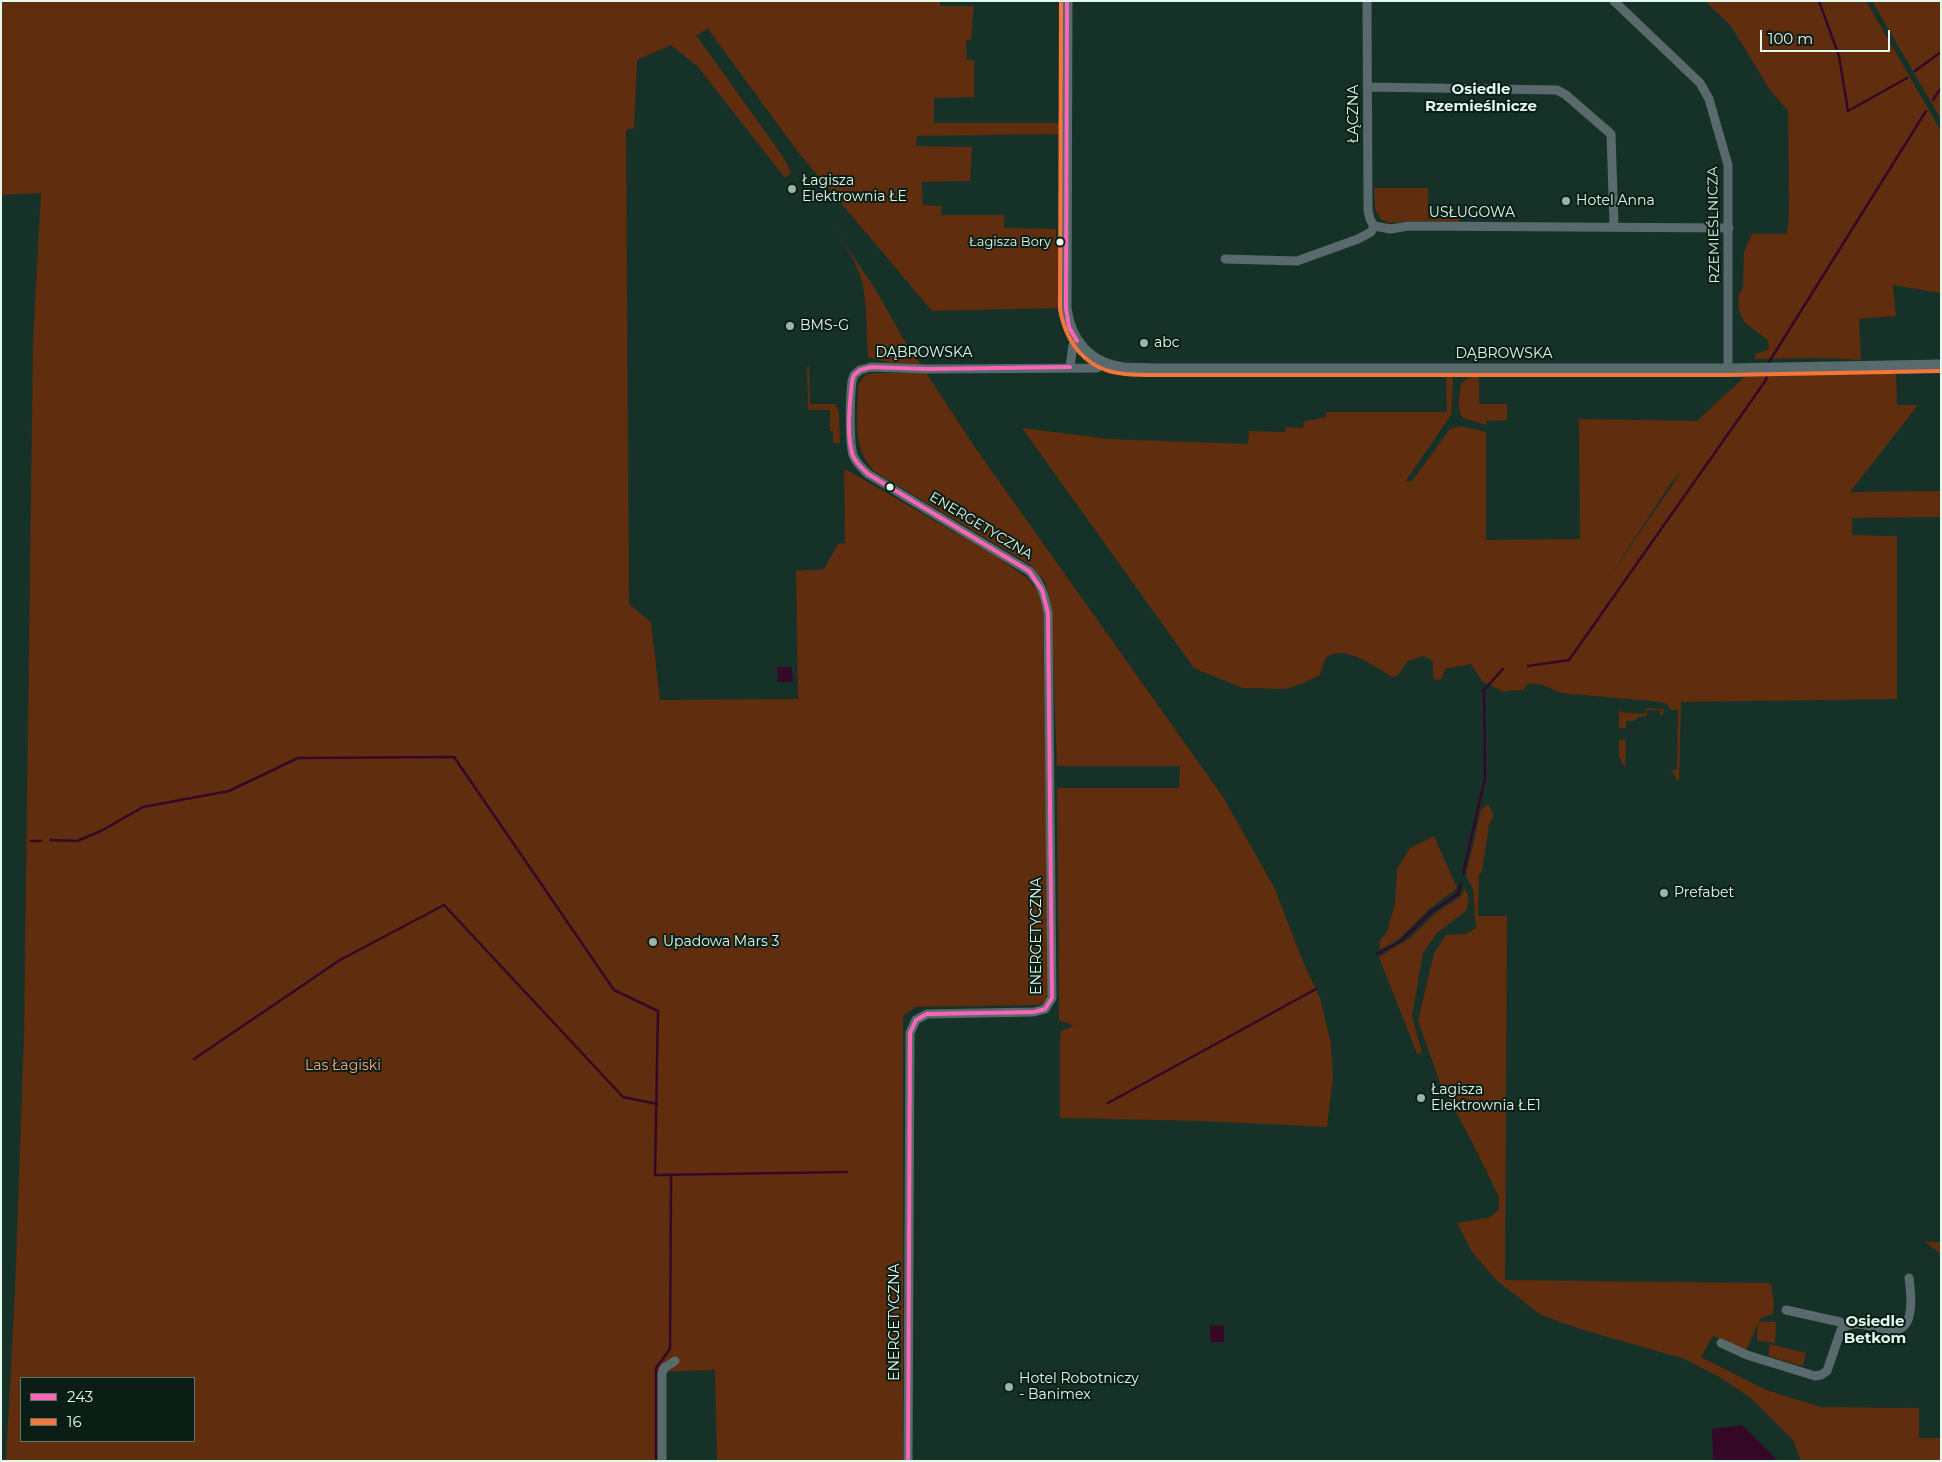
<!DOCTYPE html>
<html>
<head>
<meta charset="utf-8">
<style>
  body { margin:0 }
  #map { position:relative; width:1942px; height:1462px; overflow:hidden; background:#163127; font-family:Montserrat,sans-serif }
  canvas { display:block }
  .frame { position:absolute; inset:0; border:2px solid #e2faee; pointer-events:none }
  .legend { position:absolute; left:20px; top:1377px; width:175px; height:65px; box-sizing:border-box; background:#0b1e16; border:1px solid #61766c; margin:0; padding:6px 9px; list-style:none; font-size:15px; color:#e2faee }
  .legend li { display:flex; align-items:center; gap:10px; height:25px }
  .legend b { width:25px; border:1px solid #61766c }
  .scale { position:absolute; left:1760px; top:30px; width:130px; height:22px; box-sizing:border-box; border:2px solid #e2faee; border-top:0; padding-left:6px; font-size:15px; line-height:18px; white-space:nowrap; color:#e2faee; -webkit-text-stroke:4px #0b1e16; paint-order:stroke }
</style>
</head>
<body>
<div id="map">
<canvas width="1942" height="1462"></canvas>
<div class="frame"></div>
<ul class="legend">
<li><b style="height:6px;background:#fa66b7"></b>243</li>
<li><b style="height:6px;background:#f5763a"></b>16</li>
</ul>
<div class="scale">100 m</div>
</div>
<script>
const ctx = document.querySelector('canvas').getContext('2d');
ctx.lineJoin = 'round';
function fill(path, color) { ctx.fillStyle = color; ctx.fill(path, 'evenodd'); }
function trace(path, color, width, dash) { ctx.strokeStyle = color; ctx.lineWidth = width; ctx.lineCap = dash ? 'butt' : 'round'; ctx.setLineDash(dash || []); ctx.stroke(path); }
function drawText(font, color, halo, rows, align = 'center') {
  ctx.font = font + ' Montserrat,sans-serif'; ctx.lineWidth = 4; ctx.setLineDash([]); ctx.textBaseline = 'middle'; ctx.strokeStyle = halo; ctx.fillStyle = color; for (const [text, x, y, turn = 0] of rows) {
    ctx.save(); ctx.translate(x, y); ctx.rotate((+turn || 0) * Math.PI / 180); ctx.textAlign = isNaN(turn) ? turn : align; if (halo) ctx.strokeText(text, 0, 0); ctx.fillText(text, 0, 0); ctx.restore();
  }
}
fill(new Path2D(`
  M1,1H940V6H974L971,40H966L967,60H974V97L934,98V123H1060V134L917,136L916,146L972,147L970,181L922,182L923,205L942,206L941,215H1004V228L1056,229V245L1059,246V308L932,311L798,152L708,29L696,35L784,158L791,173L785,178L698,67L671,45L637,60L634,128L626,130L629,604L651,622L660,700L798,699L796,571L824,569L838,544L845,543L844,471L847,470L996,556L1027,578L1037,590L1043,607L1048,994L1046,1000L1040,1005L916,1007L904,1015L903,1019V1461H717L715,1370L655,1372L656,1461H6L15,1291L24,1034L33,341L41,193L1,195ZM21,1378H194V1441H21Z
  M1705,1H1866L1941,131V293L1893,285L1896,316L1859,319L1861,360L1828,358L1754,359L1756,354L1769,349L1768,340L1744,322L1739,310L1738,296L1743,287L1744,252L1752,234H1787L1789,213L1788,111L1770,90L1731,26Z
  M1872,1H1941V119Z
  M1374,188H1428V219L1459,218V222L1408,221L1389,223L1380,219L1375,208Z
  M829,221L876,290L904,340L921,365H899L868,357C866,331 868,301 860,275C853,256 840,238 829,221Z
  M807,367H809L810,404H835L839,413L840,443H833V431H830V410H808Z
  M1896,372L1897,405H1918L1850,492L1941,491V517L1852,518V535L1897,536V699L1681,702L1679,781L1677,780L1671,770H1677L1678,710H1671L1668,705L1662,702L1561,693L1543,685L1528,683L1524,690L1508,691L1504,692L1482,681L1471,664L1445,669L1442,678L1437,681L1433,677V661L1424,656L1408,661L1398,675L1393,677C1378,669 1343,643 1327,657C1323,661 1322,670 1320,675L1302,684L1285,689L1242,688L1194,668L1022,428L1109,439L1248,444L1249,431L1285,432L1286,427L1304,428L1303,422L1326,417V412H1447L1446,375H1450L1453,380L1451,415L1405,482L1412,481L1450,429L1461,426L1486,432V540L1580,539L1579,419L1697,421L1747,375ZM1682,471L1606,582L1671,483Z
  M871,373H926L974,446L1223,797L1274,887L1304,964L1320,998L1331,1044L1333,1076L1327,1127L1202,1121L1060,1118V1039L1061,1031L1074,1026L1059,1020L1057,788H1179L1180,766H1057L1051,603L1045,582L1029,564L875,472C851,448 858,419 858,387C860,380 863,376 871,373Z
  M1479,374V404H1507V420L1486,421V425L1463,418C1456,409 1460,395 1461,384L1471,376Z
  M1619,706L1620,712L1645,714L1646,708L1663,709L1664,712L1662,716L1660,714V710H1647V716L1639,717L1634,721H1626V728H1619V740H1626L1625,768L1619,756Z
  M1488,804L1494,816L1489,825L1482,871L1479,875L1478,916H1507L1505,1280L1771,1283L1774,1306L1773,1314L1761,1318L1759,1322H1776L1775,1343L1757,1341L1758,1323L1746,1351L1713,1336L1701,1357L1766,1390L1821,1407L1919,1408V1438H1941V1461H1801L1793,1440L1751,1398L1721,1378L1685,1359L1580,1329L1541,1315L1496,1280L1472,1252L1457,1223L1491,1217L1499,1209V1197L1469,1136L1440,1083L1418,1021L1434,953L1446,935L1466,934L1476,928L1473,890L1466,875L1481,810Z
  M1434,836L1457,888L1429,909L1399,939L1380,950L1379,941L1387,932L1395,904L1397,869L1410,848Z
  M1465,888L1469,900L1466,911L1437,933L1423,953L1412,1016L1422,1053L1417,1054L1379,957L1410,938L1436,913L1461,896Z
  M1925,1242H1941V1254Z
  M1770,1344L1806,1353L1803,1366L1768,1356Z`), '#602d0e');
fill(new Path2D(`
  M777,667H792L793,682H778Z
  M1224,1325V1342H1210V1326Z
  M1742,1425L1778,1461H1713L1712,1429Z`), '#360828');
trace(new Path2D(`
  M1819,1L1839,56L1848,111L1907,78
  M1915,71L1941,52
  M1933,100L1941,88
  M1769,362L1926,111
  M1528,666L1569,660L1766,380L1767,374
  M51,840L77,841L101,831L143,807L229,791L298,758L454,757L614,990L658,1011L655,1175L847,1172
  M31,841H41
  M1463,874L1485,778L1484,690L1503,669
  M1377,954L1401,941L1431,912L1458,894L1461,884
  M194,1059L340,960L444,905L623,1097L657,1104
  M1108,1103L1316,989
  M656,1461V1368L670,1349L671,1176`), '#360828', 2.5);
trace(new Path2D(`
  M1367,1L1368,210L1370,219L1374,226
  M1614,1L1700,83L1709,99L1728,165V369
  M1368,87L1557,90L1566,95L1611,134L1614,226
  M1225,259L1297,261L1358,239L1371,232L1374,226L1391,229L1408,226L1729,228
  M1070,367L1073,345L1077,341
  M1786,1310L1840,1322L1845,1326
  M1721,1343L1747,1355L1815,1376L1821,1375L1827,1371L1841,1330C1864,1305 1922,1371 1909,1278
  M662,1461V1374L664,1368L675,1361
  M908,1461L910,1033L916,1020L927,1014L1034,1012L1045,1009L1052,998L1048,613C1045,596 1041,583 1029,571L868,474C862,468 856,463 853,455C849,441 850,396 852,381L854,375L860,370L871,367L927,369L1097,368L1102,362`), '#586a6b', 9);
trace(new Path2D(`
  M1067,1L1066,308C1070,341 1090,364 1124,368C1135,369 1146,368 1156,369H1728L1941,365`), '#586a6b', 11);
trace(new Path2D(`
  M1067,1L1066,308L1069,327L1077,341
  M908,1461L910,1033L916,1020L927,1014L1034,1012L1045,1009L1052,998L1048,613L1042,590L1029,571L868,474C863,469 856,463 853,456C846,436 850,402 852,381L854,375L860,370L871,367L927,369L1070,367`), '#fa66b7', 4);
trace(new Path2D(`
  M1061,1L1060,309C1066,344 1087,371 1125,374C1135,375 1146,375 1156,375H1728L1941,371`), '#f5763a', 4);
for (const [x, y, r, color] of [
  [792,189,5,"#9bb4a8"],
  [1566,201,5,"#9bb4a8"],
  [1060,242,4.5,"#e2faee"],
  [790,326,5,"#9bb4a8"],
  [1144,343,5,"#9bb4a8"],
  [890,487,4.5,"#e2faee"],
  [1664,893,5,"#9bb4a8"],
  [653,942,5,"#9bb4a8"],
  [1421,1098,5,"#9bb4a8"],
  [1009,1387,5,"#9bb4a8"]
]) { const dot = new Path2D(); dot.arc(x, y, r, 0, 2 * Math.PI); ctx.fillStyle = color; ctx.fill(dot); trace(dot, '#0b1e16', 2); }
drawText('13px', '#e2faee', '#0b1e16', [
  ["Łagisza Bory",1051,242]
], 'right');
drawText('14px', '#e2faee', '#0b1e16', [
  ["ŁĄCZNA",1354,114,-90],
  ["USŁUGOWA",1472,213],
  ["RZEMIEŚLNICZA",1714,225,-91],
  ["DĄBROWSKA",924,353],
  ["DĄBROWSKA",1504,354],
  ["ENERGETYCZNA",981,526,31],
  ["ENERGETYCZNA",1037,936,-90],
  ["ENERGETYCZNA",895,1322,-90]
]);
drawText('14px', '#e2faee', '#0b1e16', [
  ["Łagisza",802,181],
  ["Elektrownia ŁE",802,197],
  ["Hotel Anna",1576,201],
  ["BMS-G",800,326],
  ["abc",1154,343],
  ["Prefabet",1674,893],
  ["Upadowa Mars 3",663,942],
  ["Łagisza",1431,1090],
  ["Elektrownia ŁE1",1431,1106],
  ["Hotel Robotniczy",1019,1379],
  ["- Banimex",1019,1395]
], 'left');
drawText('14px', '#fca680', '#0b1e16', [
  ["Las Łagiski",343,1066]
]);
drawText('bold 15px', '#e2faee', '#0b1e16', [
  ["Osiedle",1481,90],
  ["Rzemieślnicze",1481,107],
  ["Osiedle",1875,1322],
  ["Betkom",1875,1339]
]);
</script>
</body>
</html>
